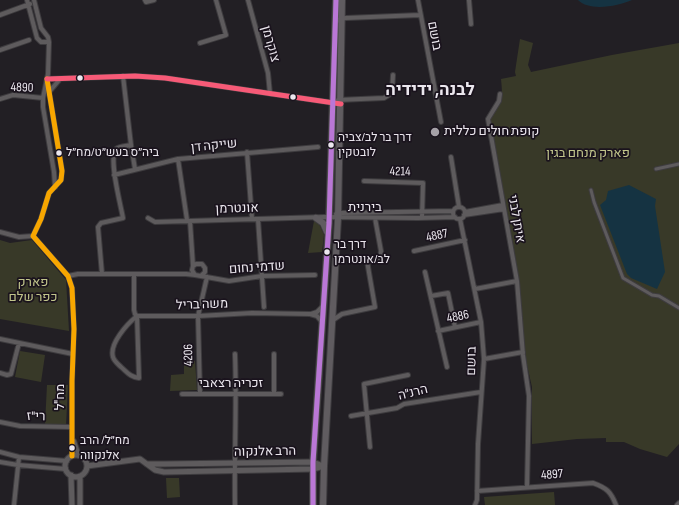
<!DOCTYPE html>
<html>
<head>
<meta charset="utf-8">
<style>
  body { margin:0 }
  canvas { display:block; background:#221f24 }
</style>
</head>
<body>
<canvas width="679" height="505"></canvas>
<script>
const ctx = document.querySelector('canvas').getContext('2d');
ctx.lineJoin = 'round';
function fill(path, color) { ctx.fillStyle = color; ctx.fill(path, 'evenodd'); }
function trace(path, color, width, dash) { ctx.strokeStyle = color; ctx.lineWidth = width; ctx.lineCap = dash ? 'butt' : 'round'; ctx.setLineDash(dash || []); ctx.stroke(path); }
function drawText(font, color, halo, rows, align = 'center') {
  ctx.font = font + ' "Sofia Sans Condensed",Heebo,sans-serif'; ctx.lineWidth = 3.5; ctx.setLineDash([]); ctx.textBaseline = 'middle'; ctx.strokeStyle = halo; ctx.fillStyle = color; for (const [text, x, y, turn = 0] of rows) {
    ctx.save(); ctx.translate(x, y); ctx.rotate((+turn || 0) * Math.PI / 180); ctx.textAlign = isNaN(turn) ? turn : align; if (halo) ctx.strokeText(text, 0, 0); ctx.fillText(text, 0, 0); ctx.restore();
  }
}
fill(new Path2D(`
  M520,39L533,43L528,65L531,72L612,55L679,43V444L667,457L640,449L624,442H606V438L577,439L532,444V387L524,352L519,281L489,119C503,103 503,99 501,79L516,76L515,72Z
  M314,221L319,224L324,235L322,252L308,253Z
  M0,240L10,243L32,240L66,280L69,331L0,319Z
  M20,351L45,355L41,382L15,377Z
  M195,361L197,390L170,391L171,375L184,374V362Z
  M47,385H68L66,426L45,425Z
  M166,478H179L180,497L167,498Z
  M554,492L555,505H485L484,497Z`), '#383928');
fill(new Path2D(`
  M578,0H632C618,6 590,12 578,0Z
  M629,185L656,199L655,206L665,272L657,289L631,278L627,274L600,205L606,200L608,191Z`), '#153342');
const pedestrian = new Path2D(`
  M656,169L679,164
  M591,190L594,202L623,278L652,295L659,296L679,308`);
const minor = new Path2D(`
  M27,0L37,38L41,42H49
  M34,0L41,28L48,37L49,42L48,74L43,98V107L54,172L55,187
  M145,0L146,2L154,0
  M248,0L268,73L270,94
  M418,0L441,122
  M469,0L471,24
  M0,15L30,4
  M336,22L340,19L346,18L420,15
  M200,43L226,35L216,0
  M0,50L29,40
  M123,76L131,145L135,169
  M47,79L62,171L61,180L49,193L41,219L33,236L68,276L72,288L74,329L72,381V456
  M47,79L135,76L165,78L341,104
  M49,92L60,79
  M500,94L499,101L488,119L517,281L523,355L529,396L527,487
  M0,99L13,95L43,98
  M338,100L384,98L392,93L393,75
  M247,152L252,219
  M451,157L459,207
  M178,159L187,220
  M114,175L178,159L318,147
  M364,181L423,183L422,218
  M453 213a6 6 0 1 1 12 0a6 6 0 1 1-12 0Z
  M465,212L503,205
  M336,214L342,213L453,211
  M464,215L504,209
  M148,218L155,222L324,217L418,218L455,217
  M258,219L264,307
  M460,219L481,322L484,359L478,444L477,500L475,505
  M190,221L193,266
  M0,232L19,237L33,236
  M414,251L465,240
  M425,272L447,367
  M102,274L98,227L101,223L123,218C121,206 108,158 116,149C119,146 126,146 131,145
  M134,274V310L135,314L137,316H198L252,313L310,314L317,316L322,322
  M68,276L78,274H186L195,275
  M201,276L205,272V268L202,264H196L193,266L192,270L195,275L229,281L262,276L315,275
  M475,289L517,281
  M431,296L448,293L455,327
  M311,314L317,312L323,306
  M137,316L139,378C130,377 127,372 121,367C118,364 114,361 113,357C109,344 127,324 137,316Z
  M333,320L342,314L375,307L367,261L380,258L381,251L375,218
  M438,331L481,322
  M0,339L73,354
  M274,354V394
  M484,359L523,352
  M0,373L7,375L11,374L19,343
  M200,393L198,316L207,277
  M182,394H281
  M351,416L397,408L404,404L481,392
  M0,422L20,426L72,427
  M74,441L79,456
  M370,447L364,384L408,375
  M0,452L19,457L67,461
  M0,462L18,465L66,469
  M477,491L593,483C607,488 611,492 616,505
  M14,505L19,457
  M235,505C234,455 237,404 235,354
  M677,505L679,503`);
const tertiary = new Path2D(`
  M65 466a11 11 0 1 1 22 0a11 11 0 1 1-22 0Z
  M147,464H164L313,462L323,466
  M87,466L140,459L155,470L164,472L313,469L324,466
  M71,475L72,505
  M80,476V505`);
const primary = new Path2D(`
  M316,218L323,223L327,232
  M313,505V462L329,223L336,0
  M323,505L324,466L338,218L342,0`);
trace(pedestrian, '#3e3c3f', 5);
trace(minor, '#3e3c3f', 6);
trace(tertiary, '#3e3c3f', 7);
trace(primary, '#3e3c3f', 8);
trace(pedestrian, '#5e5b5d', 3);
trace(minor, '#5e5b5d', 4);
trace(tertiary, '#5e5b5d', 5);
trace(primary, '#605c60', 6);
trace(new Path2D(`
  M47,79L62,171L61,180L49,193L41,219L33,236L68,276L72,288L74,329L72,381V456`), '#f7a600', 5);
trace(new Path2D(`
  M47,79L135,76L165,78L341,104`), '#f75a77', 5);
trace(new Path2D(`
  M313,505V462L329,223L336,0`), '#ba77d6', 5);
for (const [x, y, r, color] of [
  [80,78,3.5,"#ebe7ee"],
  [293,97,3.5,"#ebe7ee"],
  [435,132,5,"#a5a1a7"],
  [331,145,3.5,"#ebe7ee"],
  [59,153,3.5,"#ebe7ee"],
  [327,252,3.5,"#ebe7ee"],
  [72,448,3.5,"#ebe7ee"]
]) { const dot = new Path2D(); dot.arc(x, y, r, 0, 2 * Math.PI); ctx.fillStyle = color; ctx.fill(dot); trace(dot, '#1a131d', 1.5); }
drawText('12px', '#ebe7ee', '#1a131d', [
  ["דרך בר לב/צביה",338,138],
  ["לובטקין",338,153],
  ["ביה״ס בעש״ט/מח״ל",66,153],
  ["דרך בר",334,245],
  ["לב/אונטרמן",334,260],
  ["מח״ל/ הרב",80,441],
  ["אלנקווה",80,456]
], 'left');
drawText('13px', '#ebe7ee', '#1a131d', [
  ["בושם",434,36,79],
  ["צוקרמן",270,44,74],
  ["4890",22,88,2],
  ["שייקה דן",214,146,-6],
  ["4214",400,172,1],
  ["בירנית",365,208],
  ["אונטרמן",237,209,-2],
  ["איתן לבני",516,219,80],
  ["4887",437,236,-12],
  ["שדמי נחום",257,268,-4],
  ["משה בריל",202,305,-2],
  ["4886",458,317,-11],
  ["4206",189,355,-91],
  ["בושם",472,361,-89],
  ["זכריה רצאבי",231,384],
  ["הרנ\"ה",413,393,-14],
  ["מח\"ל",61,397,-90],
  ["רי\"ז",36,417,1],
  ["הרב אלנקוה",265,452,-1],
  ["4897",552,475,-4]
]);
drawText('13px', '#ebe7ee', '#1a131d', [
  ["קופת חולים כללית",444,132]
], 'left');
drawText('13px', '#c1c58b', '#1a131d', [
  ["פארק מנחם בגין",588,154],
  ["פארק",33,283],
  ["כפר שלם",33,298]
]);
drawText('bold 17px', '#ebe7ee', '#1a131d', [
  ["לבנה, ידידיה",430,91]
]);
</script>
</body>
</html>
